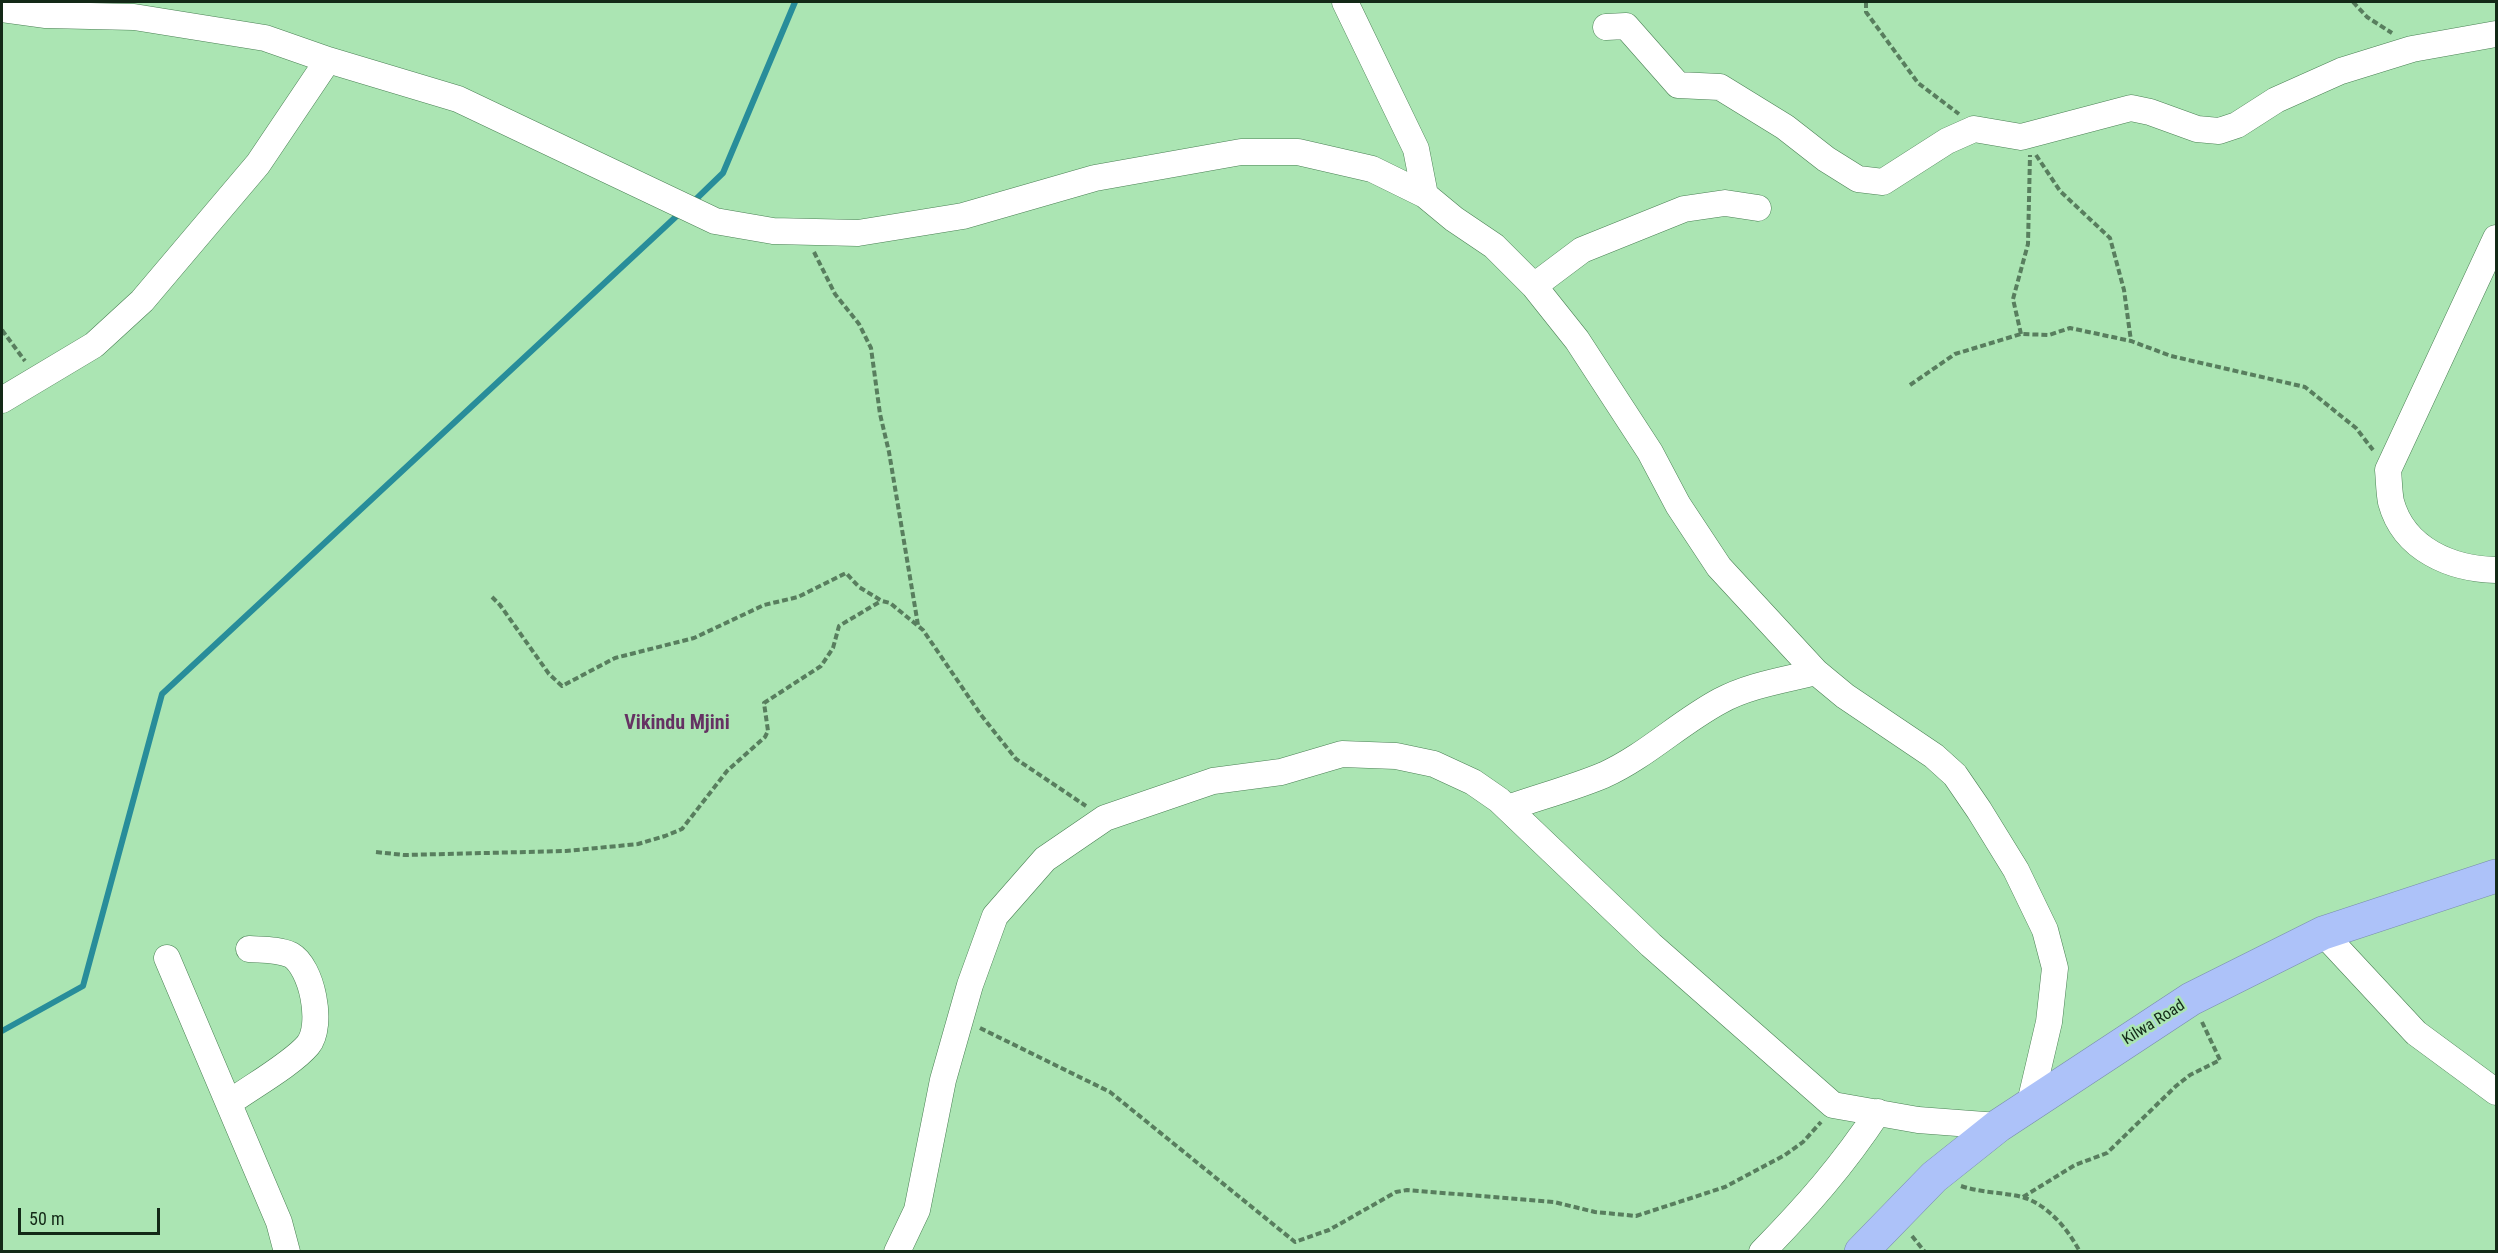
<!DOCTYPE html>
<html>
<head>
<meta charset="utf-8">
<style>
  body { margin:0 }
  #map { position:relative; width:2498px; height:1253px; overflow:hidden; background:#abe5b3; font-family:"Roboto Condensed",sans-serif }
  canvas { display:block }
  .frame { position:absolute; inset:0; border:3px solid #132917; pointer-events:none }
  .scale { position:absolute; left:18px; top:1208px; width:142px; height:27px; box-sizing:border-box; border:3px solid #132917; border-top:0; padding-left:8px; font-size:18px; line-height:21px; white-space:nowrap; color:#132917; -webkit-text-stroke:4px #abe5b3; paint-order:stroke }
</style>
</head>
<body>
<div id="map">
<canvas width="2498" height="1253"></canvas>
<div class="frame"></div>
<div class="scale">50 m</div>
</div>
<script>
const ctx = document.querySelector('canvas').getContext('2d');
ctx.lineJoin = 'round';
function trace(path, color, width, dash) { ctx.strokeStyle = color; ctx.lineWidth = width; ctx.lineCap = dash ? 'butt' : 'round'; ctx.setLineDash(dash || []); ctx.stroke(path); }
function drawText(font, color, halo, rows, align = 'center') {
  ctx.font = font + ' "Roboto Condensed",sans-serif'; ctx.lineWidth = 5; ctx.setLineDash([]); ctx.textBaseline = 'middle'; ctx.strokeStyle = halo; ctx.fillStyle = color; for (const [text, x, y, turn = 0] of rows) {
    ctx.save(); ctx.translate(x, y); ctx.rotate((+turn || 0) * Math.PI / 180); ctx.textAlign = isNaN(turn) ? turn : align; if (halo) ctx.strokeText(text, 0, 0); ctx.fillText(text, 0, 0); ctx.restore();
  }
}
trace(new Path2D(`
  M691,204L723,173L795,2
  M2,1031L83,986L162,694L681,212`), '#288d9a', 6);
const minor = new Path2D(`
  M1345,2L1416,149L1425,195
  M2,9L46,15L134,17L265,38L328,60L458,99L715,221L773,231L858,233L963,216L1095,178L1241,152H1298L1372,169L1425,195L1454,219L1494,246L1534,286L1577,340L1650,452L1678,505L1719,567L1816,672L1845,696L1934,756L1955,775L1979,810L2016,870L2045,930L2055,968L2049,1022L2030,1103
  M1606,27L1626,26L1678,85L1720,87L1785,127L1826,159L1858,179L1883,182L1947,141L1974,129L2021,137L2131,108L2150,112L2197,129L2219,131L2237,125L2276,100L2341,71L2412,49L2496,34
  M2496,238L2388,470C2389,480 2389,492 2391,502C2404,550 2452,569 2496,570
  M1534,286L1582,250L1684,209L1725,203L1758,208
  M2,400L94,345L142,301L258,164L328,60
  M1508,808C1539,797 1573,788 1604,775C1646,756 1679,723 1720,701C1749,685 1785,680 1816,672
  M2323,933L2416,1033L2496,1092
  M167,958L279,1222L287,1252
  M229,1103C251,1087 292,1064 308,1045C324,1025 312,967 291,955C278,949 263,950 249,949
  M897,1252L917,1210L943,1080L970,985L995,916L1045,859L1105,818L1213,781L1281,772L1342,754L1396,756L1434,764L1473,782L1499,800L1651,945L1833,1105L1918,1120L1998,1126
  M1762,1252C1807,1206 1843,1165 1878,1112`);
const highway = new Path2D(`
  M1861,1252L1934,1177L1998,1126L2191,999L2323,933L2496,876`);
trace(minor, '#4a8054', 27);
trace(highway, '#778caa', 34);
trace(new Path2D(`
  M1866,2V12L1918,83L1959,114
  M2353,2L2367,17L2392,33
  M2036,155L2060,191L2110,238L2124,290L2131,341
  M814,252L835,294L859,324L871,348L880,414L889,452L918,625
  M2,330L25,361
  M2021,334L2013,299L2028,244L2030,155
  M1910,385L1955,354L2021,334L2049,335L2070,328L2131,341L2171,356L2305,387L2356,428L2373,450
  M492,597L500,605L549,674L562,686L615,658L694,638L764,605L798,597L846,573L859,587L882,601L890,603L923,630L981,715L1016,759L1086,806
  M376,852L404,855L566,851L638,844L665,836L682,829L727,771L765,737L768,731L764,703L821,666L833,648L839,626L881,601
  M980,1028L1110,1092L1295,1242L1329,1230L1396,1192L1407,1190L1554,1202L1595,1212L1636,1216L1725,1187L1785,1155L1803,1142L1821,1122
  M1961,1186C1982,1193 2002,1192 2022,1197C2047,1204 2068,1229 2080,1252
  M2023,1197L2075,1165L2107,1153L2176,1086L2190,1075L2220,1060L2202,1022
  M1912,1236L1925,1252`), '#587e5e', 4, [6, 3]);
trace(minor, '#fff', 26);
trace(highway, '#adc2f9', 33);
drawText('16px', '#132917', '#abe5b3', [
  ["Kilwa Road",2154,1023,-32]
]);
drawText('bold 20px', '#653263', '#abe5b3', [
  ["Vikindu Mjini",677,724]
]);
</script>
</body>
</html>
